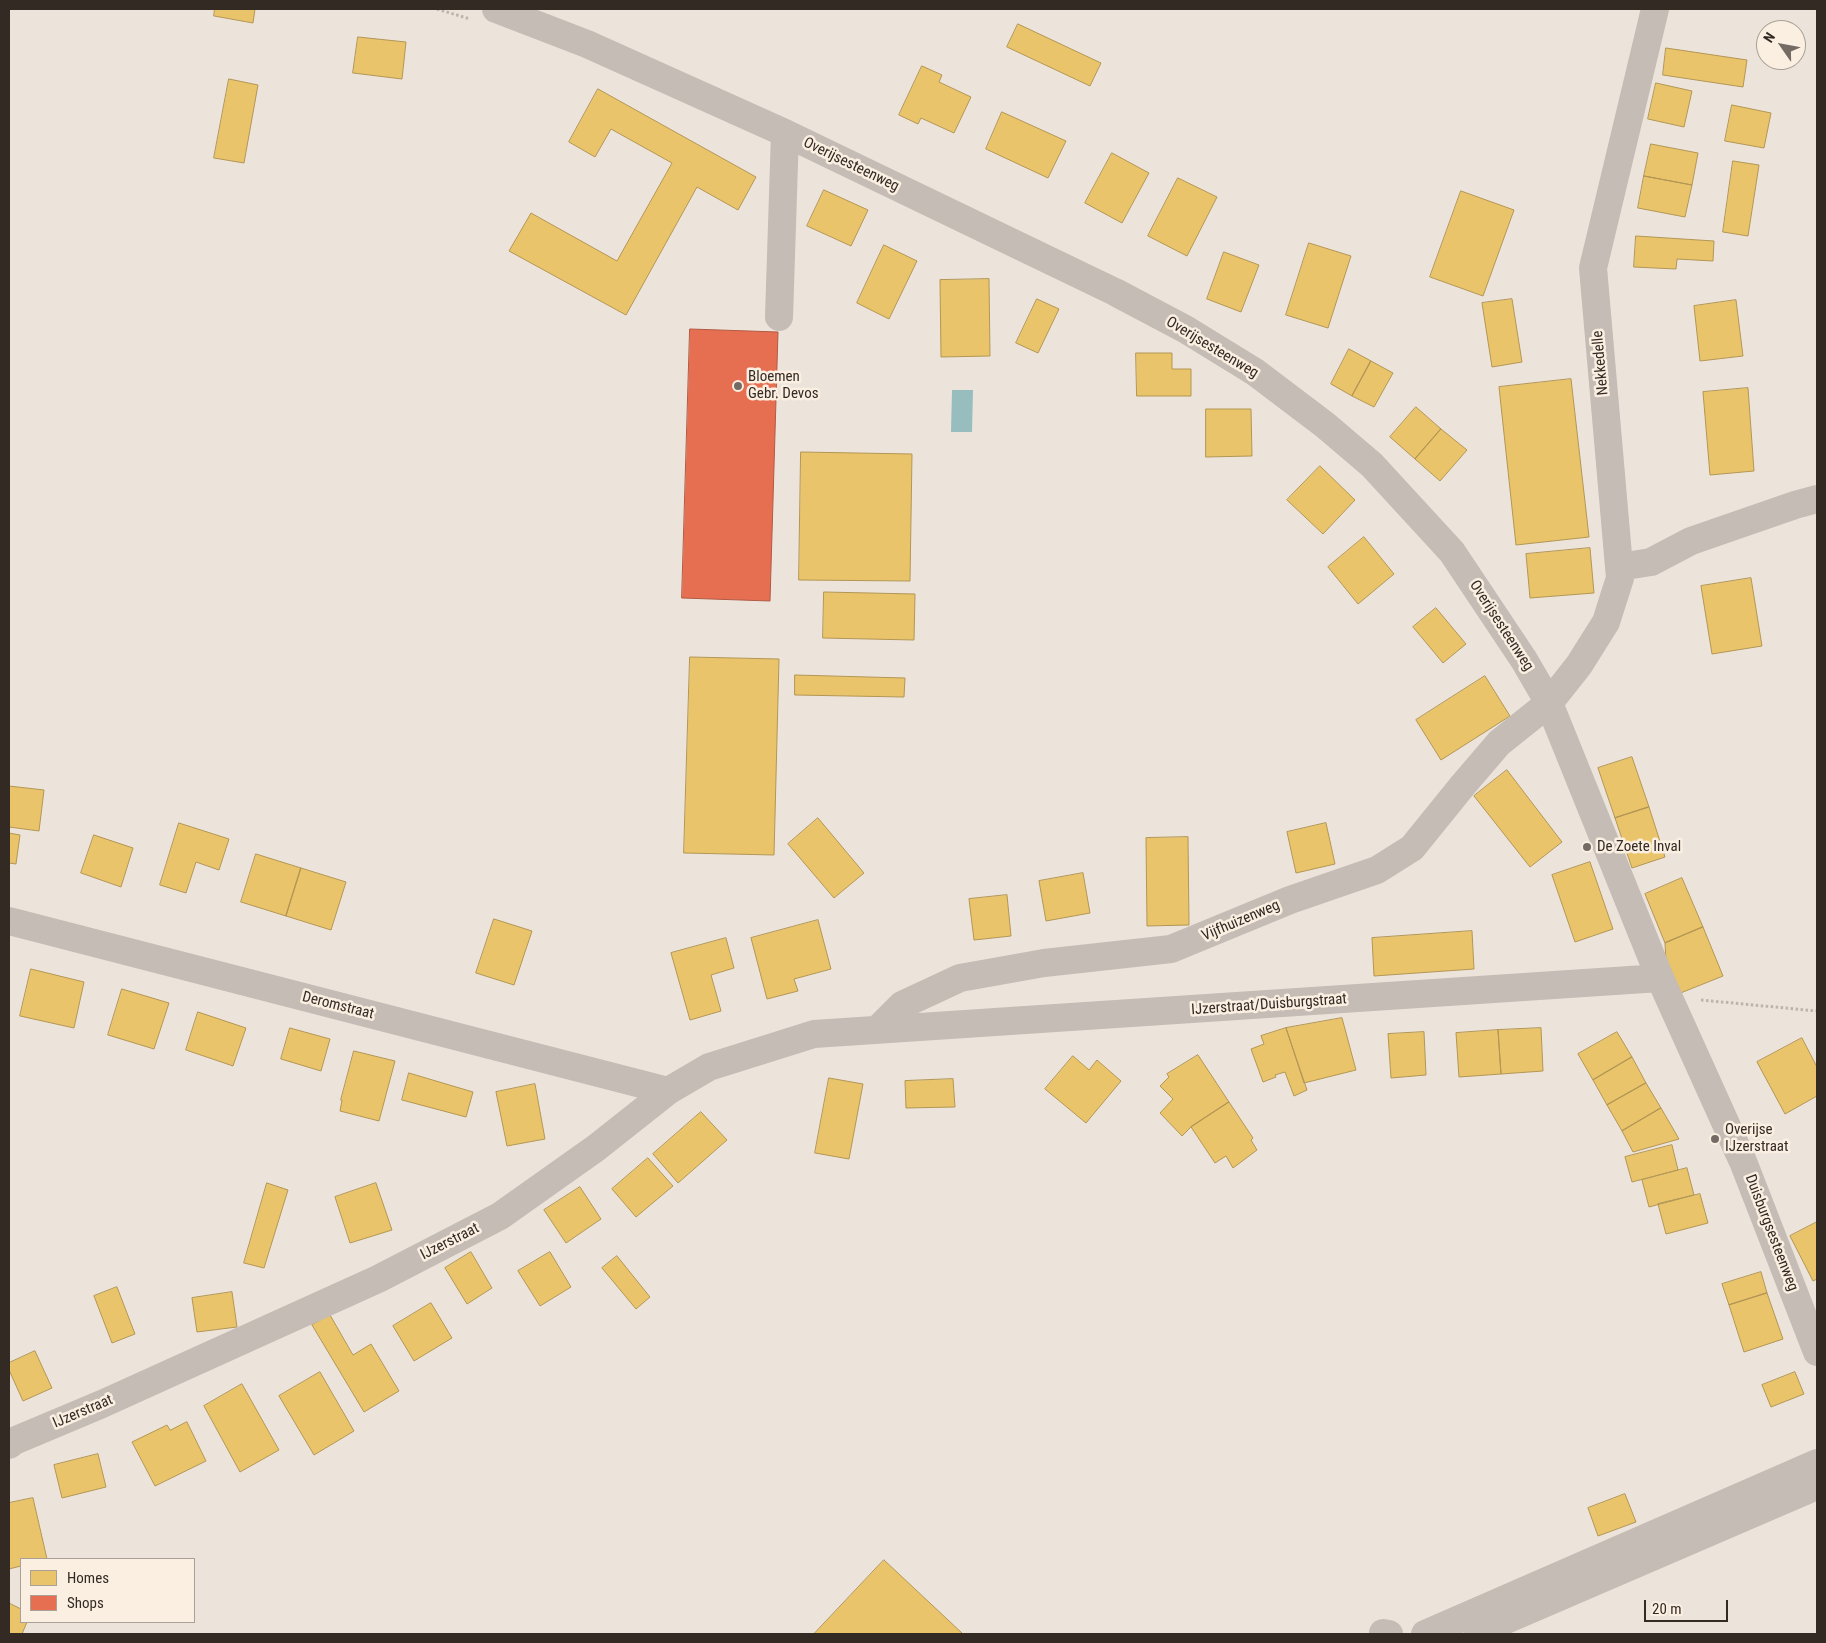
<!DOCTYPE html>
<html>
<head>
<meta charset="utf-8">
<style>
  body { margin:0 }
  #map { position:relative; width:1826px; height:1643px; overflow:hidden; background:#ece4db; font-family:"Roboto Condensed",sans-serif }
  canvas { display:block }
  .frame { position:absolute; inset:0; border:10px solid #342a24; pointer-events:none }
  .legend { position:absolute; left:20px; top:1558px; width:175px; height:65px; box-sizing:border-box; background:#faefe1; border:1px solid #aba095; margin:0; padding:6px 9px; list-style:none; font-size:15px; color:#342a24 }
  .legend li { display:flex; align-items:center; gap:10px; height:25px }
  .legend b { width:25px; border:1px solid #aba095 }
  .north { position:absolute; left:1756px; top:20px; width:50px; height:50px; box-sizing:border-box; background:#faefe1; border:1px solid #aba095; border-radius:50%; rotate:303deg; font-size:14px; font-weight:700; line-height:20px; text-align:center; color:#342a24 }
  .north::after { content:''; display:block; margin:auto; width:18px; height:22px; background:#746b64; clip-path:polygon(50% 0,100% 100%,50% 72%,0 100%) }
  .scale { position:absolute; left:1644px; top:1600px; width:84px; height:22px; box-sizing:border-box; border:2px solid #342a24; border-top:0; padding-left:6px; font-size:15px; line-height:18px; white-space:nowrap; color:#342a24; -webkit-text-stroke:4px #faefe1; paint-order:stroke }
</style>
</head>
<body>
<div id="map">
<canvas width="1826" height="1643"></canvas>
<div class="frame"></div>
<ul class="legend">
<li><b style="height:14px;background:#e9c46a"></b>Homes</li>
<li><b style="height:14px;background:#e76f51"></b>Shops</li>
</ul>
<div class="north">N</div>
<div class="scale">20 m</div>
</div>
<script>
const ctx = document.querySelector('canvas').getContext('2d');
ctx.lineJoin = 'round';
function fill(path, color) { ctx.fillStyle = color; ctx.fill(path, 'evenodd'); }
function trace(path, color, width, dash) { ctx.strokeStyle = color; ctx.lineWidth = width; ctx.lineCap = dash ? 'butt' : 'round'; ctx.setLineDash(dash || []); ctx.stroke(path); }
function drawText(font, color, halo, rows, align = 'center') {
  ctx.font = font + ' "Roboto Condensed",sans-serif'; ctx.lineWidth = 5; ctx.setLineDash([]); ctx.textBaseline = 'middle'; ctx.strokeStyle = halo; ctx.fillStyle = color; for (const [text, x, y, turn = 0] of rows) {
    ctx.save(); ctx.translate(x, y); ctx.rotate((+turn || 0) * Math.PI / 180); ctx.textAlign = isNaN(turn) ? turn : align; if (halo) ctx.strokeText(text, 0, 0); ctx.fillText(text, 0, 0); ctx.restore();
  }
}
fill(new Path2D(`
  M952,390H973L972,432H951Z`), '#97bdbe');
const homes = new Path2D(`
  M215,9H255L253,23L214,16Z
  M1018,24L1101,63L1090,86L1007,47Z
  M358,37L406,42L402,79L353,73Z
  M1666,48L1747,60L1743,87L1663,75Z
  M922,66L942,75L939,82L971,97L954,133L921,118L918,124L899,115Z
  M229,79L258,85L244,163L214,158Z
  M1656,83L1692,91L1684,127L1648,119Z
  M598,89L756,177L738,210L697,187L626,315L509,251L531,213L617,261L672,163L611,129L595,157L569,142Z
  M1732,105L1771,113L1764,148L1725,141Z
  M1002,112L1066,141L1048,178L986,149Z
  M1651,144L1698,153L1692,185L1644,176Z
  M1112,153L1149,173L1122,223L1085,203Z
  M1733,161L1759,165L1748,236L1723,232Z
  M1644,176L1692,185L1685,217L1638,208Z
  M1178,178L1217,197L1187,256L1148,236Z
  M824,190L868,210L851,246L807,226Z
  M1461,191L1514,210L1483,296L1430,277Z
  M1636,236L1714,241L1713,261L1677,259L1676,269L1634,267Z
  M1309,243L1351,256L1328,328L1286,315Z
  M884,245L917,261L889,319L857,303Z
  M1224,252L1259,265L1241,312L1207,299Z
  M989,279L990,356L941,357L940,280Z
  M1037,299L1059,309L1038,353L1016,343Z
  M1512,299L1522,362L1492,367L1482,303Z
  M1736,300L1743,356L1700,361L1694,306Z
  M1349,349L1371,361L1352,396L1331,384Z
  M1136,353H1172V369H1191V396H1137Z
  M1371,361L1393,373L1374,407L1352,396Z
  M1571,379L1589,537L1516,545L1499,387Z
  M1748,388L1754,471L1710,475L1703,392Z
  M1416,407L1441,429L1415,459L1390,437Z
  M1206,409H1251L1252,456L1206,457Z
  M1441,429L1467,450L1440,481L1415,459Z
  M801,452L912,454L910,581L799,580Z
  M1320,466L1355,500L1323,534L1287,500Z
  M1364,537L1394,574L1358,604L1328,567Z
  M1590,548L1594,593L1530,598L1526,554Z
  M1751,578L1762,646L1712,654L1701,586Z
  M824,592L915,594L914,640L823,638Z
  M1436,608L1466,644L1443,663L1413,627Z
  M690,657L779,659L774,855L684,853Z
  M795,675L905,678L904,697L795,695Z
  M1485,676L1510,716L1441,760L1416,720Z
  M1632,757L1649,807L1615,818L1598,768Z
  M1507,770L1562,842L1530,867L1474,796Z
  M9,786L44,790L39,831L9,827Z
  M1649,807L1665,857L1632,868L1615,818Z
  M818,818L864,873L834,898L788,844Z
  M179,823L229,839L219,870L196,862L186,893L160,885Z
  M1326,823L1335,864L1296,873L1287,832Z
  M9,833L20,835L16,864L9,863Z
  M94,835L133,848L121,887L81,873Z
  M1188,837L1189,925L1147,926L1146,838Z
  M256,854L301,868L286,916L241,902Z
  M1590,862L1613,929L1575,942L1552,875Z
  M301,868L346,882L331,930L286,916Z
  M1083,873L1090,913L1046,921L1039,881Z
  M1682,878L1703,927L1665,943L1645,894Z
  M1007,895L1011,936L974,940L969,899Z
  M494,919L532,931L514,985L476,973Z
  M818,920L831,969L794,979L798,991L767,999L751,938Z
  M1703,927L1723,976L1668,998L1665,943Z
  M1472,931L1474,969L1374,976L1372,938Z
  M726,938L734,968L711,975L721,1011L690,1020L671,953Z
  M31,969L84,982L74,1028L20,1016Z
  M122,989L169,1003L154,1049L108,1035Z
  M198,1012L246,1028L233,1066L186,1050Z
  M1342,1018L1356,1070L1304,1083L1286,1028Z
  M290,1028L330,1039L321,1071L281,1059Z
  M1286,1028L1307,1090L1294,1096L1285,1072L1275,1075L1276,1077L1263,1082L1251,1049L1264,1044L1261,1036Z
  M1541,1028L1543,1071L1501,1074L1498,1030Z
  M1498,1030L1501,1074L1459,1077L1456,1033Z
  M1424,1032L1426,1075L1391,1078L1388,1034Z
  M1617,1032L1632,1057L1593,1080L1578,1054Z
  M1802,1038L1817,1067V1096L1785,1114L1757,1062Z
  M354,1051L395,1061L379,1121L340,1111L342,1100H341Z
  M1198,1055L1229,1102L1191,1127L1182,1136L1160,1113L1173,1099L1160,1086L1169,1077L1167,1074Z
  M1073,1056L1089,1070L1097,1060L1121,1081L1086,1123L1045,1089Z
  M1632,1057L1646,1083L1607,1105L1593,1080Z
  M409,1073L473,1092L466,1117L402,1100Z
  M829,1078L863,1084L849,1159L815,1153Z
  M953,1079L955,1107L906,1108L905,1081Z
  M1646,1083L1661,1108L1622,1131L1607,1105Z
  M535,1084L545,1139L507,1146L496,1092Z
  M1229,1102L1253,1138L1251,1140L1257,1150L1233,1168L1226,1156L1215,1163L1191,1127Z
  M1661,1108L1679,1139L1633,1152L1622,1131Z
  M701,1112L727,1140L678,1183L653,1154Z
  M1672,1145L1678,1170L1632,1182L1625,1157Z
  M648,1158L673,1186L636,1217L612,1189Z
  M1687,1168L1694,1195L1649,1207L1642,1180Z
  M267,1183L288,1190L264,1268L244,1263Z
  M376,1183L392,1230L350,1243L335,1197Z
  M580,1187L601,1219L566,1243L544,1210Z
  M1700,1194L1708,1223L1666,1234L1658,1204Z
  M1817,1222V1279L1813,1281L1790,1236Z
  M471,1252L492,1288L467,1304L445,1268Z
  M550,1252L571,1287L540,1306L518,1271Z
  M617,1256L650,1297L636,1309L602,1268Z
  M1761,1272L1767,1293L1729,1305L1722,1284Z
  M117,1287L135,1334L112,1343L94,1296Z
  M232,1292L237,1327L197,1332L192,1298Z
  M1767,1293L1783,1339L1744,1352L1729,1305Z
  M431,1303L452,1338L414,1361L393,1326Z
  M330,1315L353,1355L371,1344L399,1391L364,1412L312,1325Z
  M35,1351L52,1388L23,1401L9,1370V1363Z
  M320,1372L354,1431L314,1455L279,1396Z
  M1795,1372L1804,1394L1771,1407L1762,1385Z
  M242,1384L279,1450L240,1472L204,1406Z
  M187,1422L206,1461L155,1486L132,1442L167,1425L170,1430Z
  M98,1454L106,1487L62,1498L54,1465Z
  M1625,1494L1636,1522L1598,1536L1588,1508Z
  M33,1498L47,1559H21V1566L9,1569V1503Z
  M884,1560L963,1634H814Z
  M9,1603L21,1609V1622H27L22,1634H9Z`);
fill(homes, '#e9c46a');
trace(homes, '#b39655', 1);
const shops = new Path2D(`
  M690,329L778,332L770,601L682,598Z`);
fill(shops, '#e76f51');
trace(shops, '#b15a44', 1);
trace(new Path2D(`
  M437,9L470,19
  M1701,1000L1817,1011`), '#bcb5ae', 3, [2.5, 2.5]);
trace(new Path2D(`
  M496,9L587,44L785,133L1115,292L1185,329L1255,372L1325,425L1372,465L1452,552L1524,660L1549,703L1660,978L1744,1164L1817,1352
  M779,317L785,133
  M1619,567L1651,562L1691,541L1795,505L1817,499
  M9,921L668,1091
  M878,1029L902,1005L960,978L1044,963L1171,949L1290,900L1377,870L1412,848L1463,785L1499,743L1549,703L1579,665L1606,622L1620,578L1593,268L1655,9
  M9,1445L14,1441L102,1404L378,1279L500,1216L596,1148L668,1091L709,1067L814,1034L1660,978
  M1478,1632L1817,1486
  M1383,1633L1389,1634
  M1425,1634L1817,1463`), '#c4bcb5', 28);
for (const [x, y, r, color] of [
  [738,386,5,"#746b64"],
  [1587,847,5,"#746b64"],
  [1715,1139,5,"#746b64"]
]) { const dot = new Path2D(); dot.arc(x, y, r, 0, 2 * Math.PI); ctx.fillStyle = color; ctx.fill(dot); trace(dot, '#faefe1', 2); }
drawText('15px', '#342a24', '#faefe1', [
  ["Overijsesteenweg",851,165,26],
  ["Overijsesteenweg",1212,348,31],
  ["Nekkedelle",1601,363,-95],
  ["Overijsesteenweg",1501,626,57],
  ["Vijfhuizenweg",1241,921,-23],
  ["IJzerstraat/Duisburgstraat",1269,1005,-4],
  ["Deromstraat",338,1006,14],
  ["Duisburgsesteenweg",1771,1233,69],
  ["IJzerstraat",450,1242,-27],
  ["IJzerstraat",83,1412,-23]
]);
drawText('15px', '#342a24', '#faefe1', [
  ["Bloemen",748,377],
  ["Gebr. Devos",748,394],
  ["De Zoete Inval",1597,847],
  ["Overijse",1725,1130],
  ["IJzerstraat",1725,1147]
], 'left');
</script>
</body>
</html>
